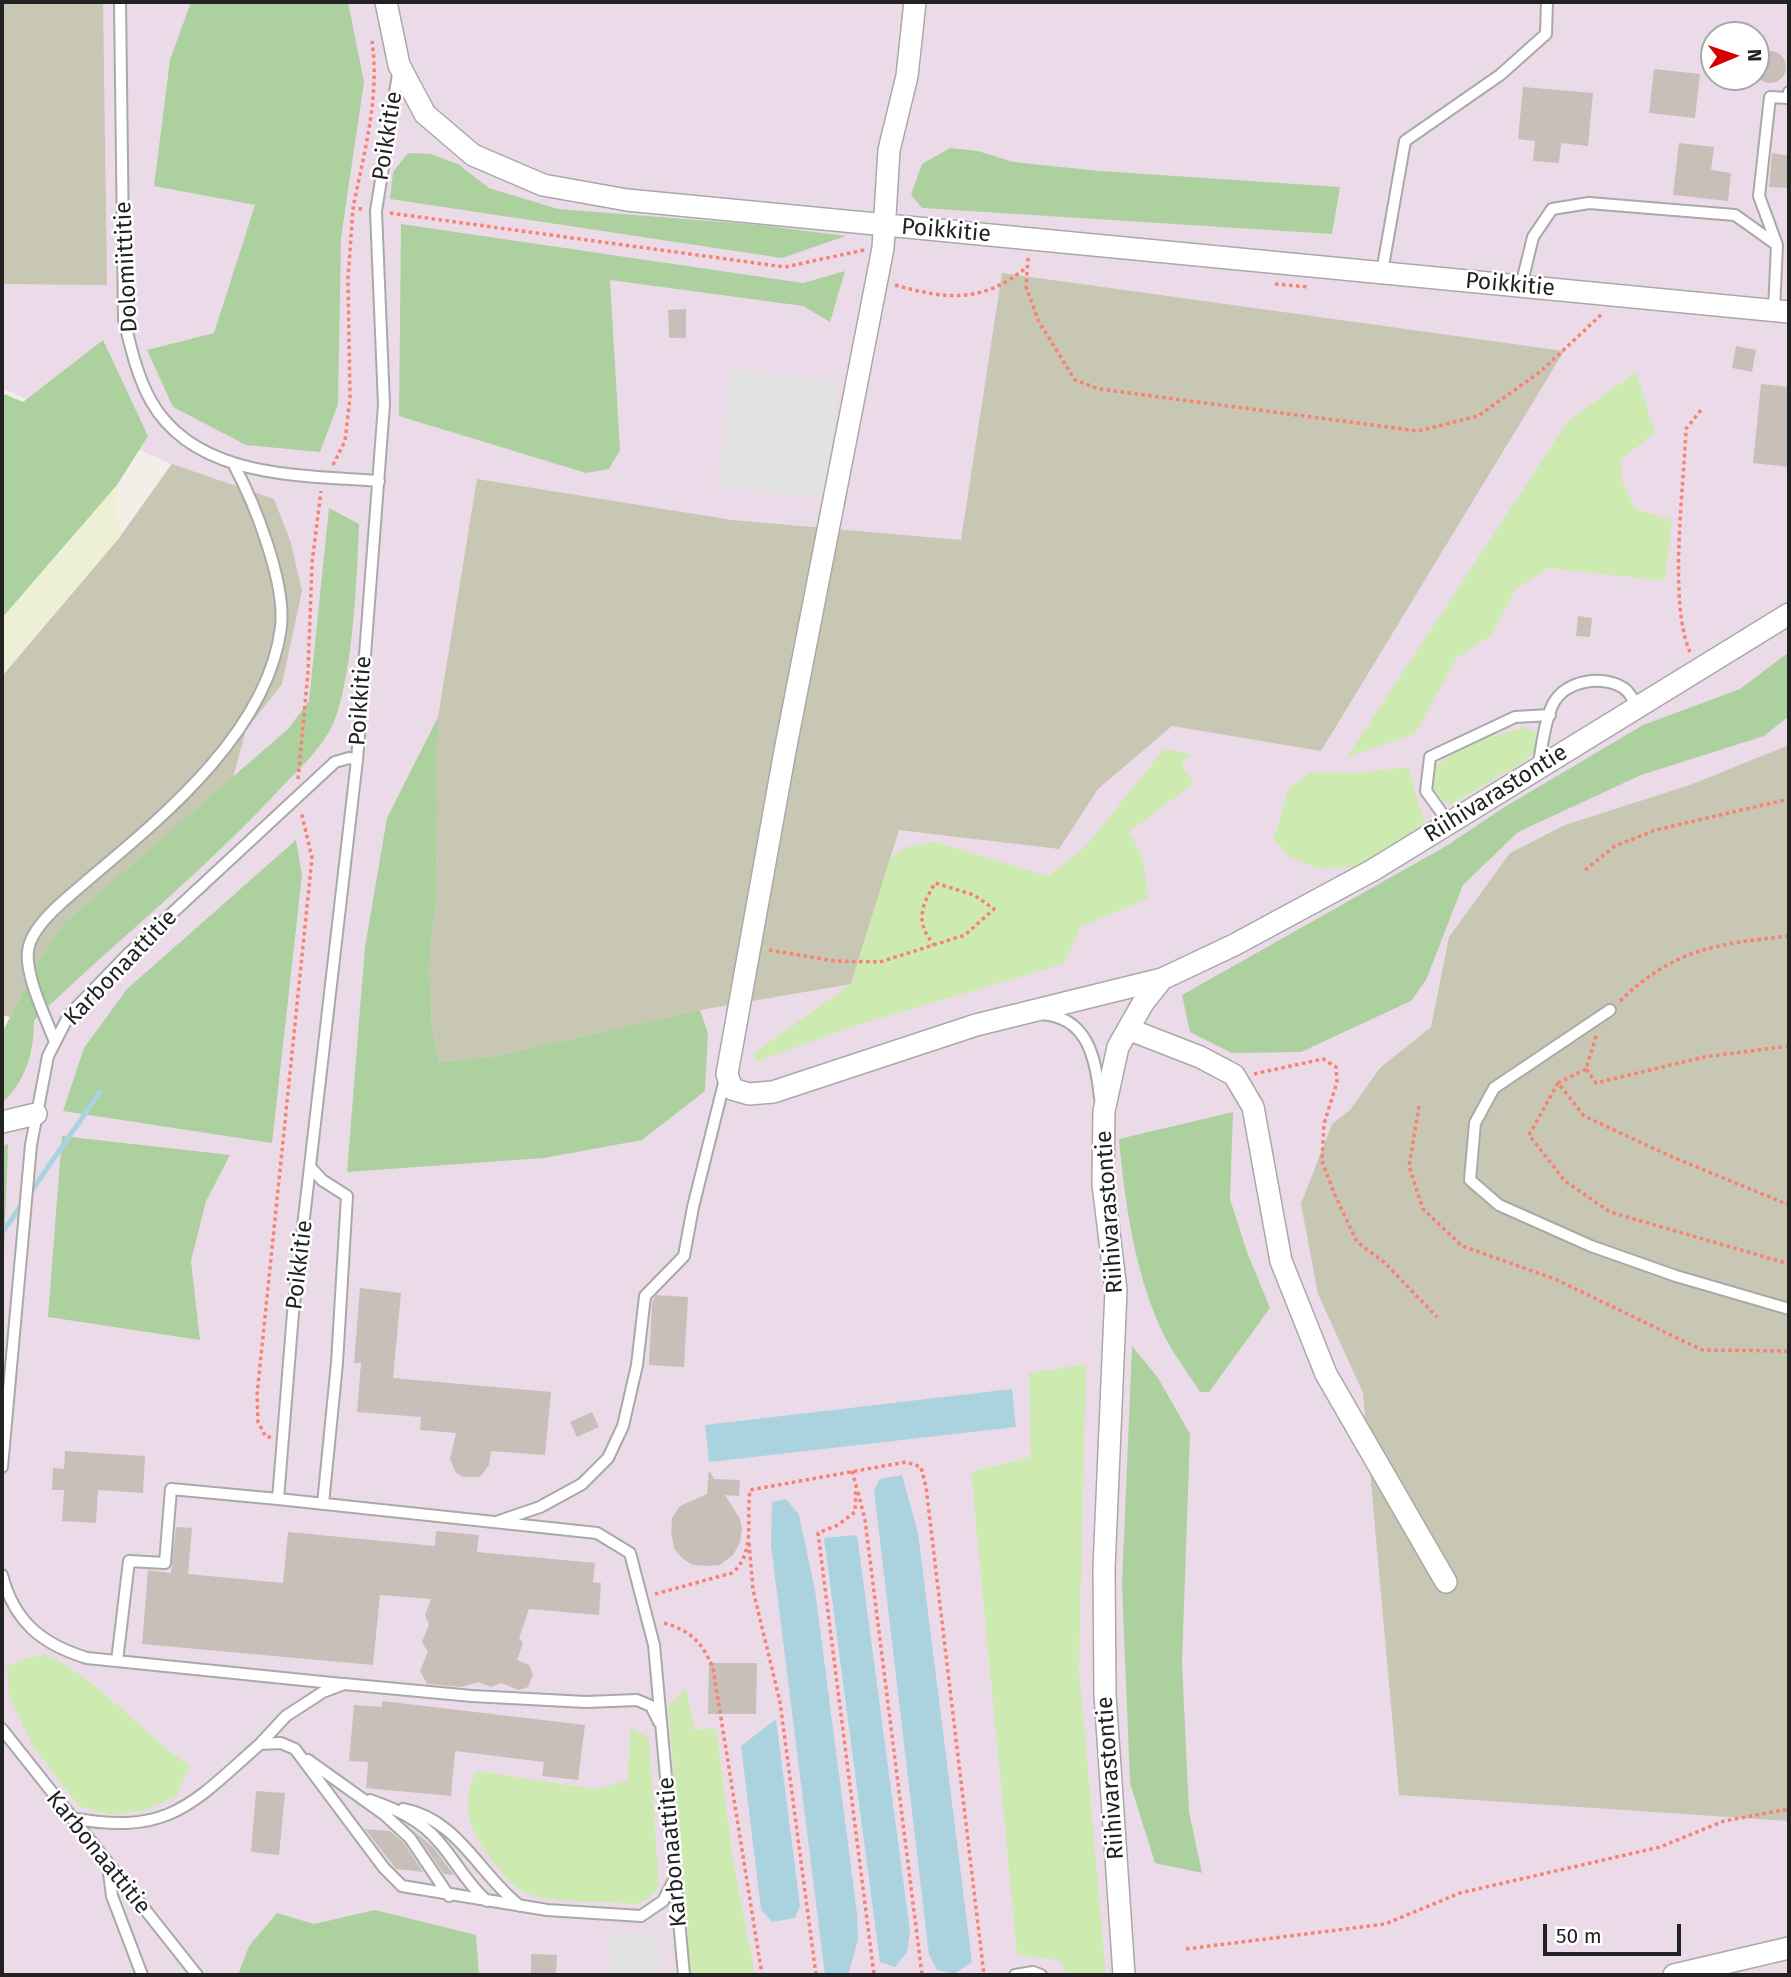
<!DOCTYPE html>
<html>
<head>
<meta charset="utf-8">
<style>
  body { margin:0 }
  #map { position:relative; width:1791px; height:1977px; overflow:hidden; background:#f2efe9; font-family:"Fira Sans",sans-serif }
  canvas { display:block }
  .frame { position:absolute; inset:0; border:4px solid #222; pointer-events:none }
  .north { position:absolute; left:1700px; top:21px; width:70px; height:70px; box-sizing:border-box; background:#fff; border:2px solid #a7a7a7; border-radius:50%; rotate:88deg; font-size:19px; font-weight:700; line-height:28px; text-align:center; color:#222 }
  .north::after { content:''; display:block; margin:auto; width:24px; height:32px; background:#d40000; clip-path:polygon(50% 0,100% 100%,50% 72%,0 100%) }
  .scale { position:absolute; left:1543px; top:1924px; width:138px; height:32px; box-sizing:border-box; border:4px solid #222; border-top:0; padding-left:9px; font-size:21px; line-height:24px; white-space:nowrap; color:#222; -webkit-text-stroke:5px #fff; paint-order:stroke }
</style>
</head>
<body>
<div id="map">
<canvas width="1791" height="1977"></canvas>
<div class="frame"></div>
<div class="north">N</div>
<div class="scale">50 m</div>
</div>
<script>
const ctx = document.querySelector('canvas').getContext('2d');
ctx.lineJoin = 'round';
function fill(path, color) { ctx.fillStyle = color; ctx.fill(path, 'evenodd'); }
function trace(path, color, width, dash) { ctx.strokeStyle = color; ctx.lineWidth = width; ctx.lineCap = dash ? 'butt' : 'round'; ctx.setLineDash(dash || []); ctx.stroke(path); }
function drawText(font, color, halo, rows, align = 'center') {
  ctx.font = font + ' "Fira Sans",sans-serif'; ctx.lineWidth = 5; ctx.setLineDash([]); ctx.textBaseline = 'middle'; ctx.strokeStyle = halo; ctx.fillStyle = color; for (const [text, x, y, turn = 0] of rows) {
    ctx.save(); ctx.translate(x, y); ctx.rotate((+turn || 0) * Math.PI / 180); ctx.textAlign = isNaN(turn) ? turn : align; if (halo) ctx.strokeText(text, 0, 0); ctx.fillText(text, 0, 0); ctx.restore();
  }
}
fill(new Path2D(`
  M2,2H1789V1975H2V1033L10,1017L2,1015V676L119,538L171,464L2,388ZM1714,35H1756V77H1714Z`), '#ebdbe8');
fill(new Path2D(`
  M2,2H103L107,285L2,284Z
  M1002,273L1564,351L1321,751L1172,726L1098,789L1059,849L899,830L851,984L700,1010L490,1057L439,1062L432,1027L429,964L436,900L438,717L477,479L732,520L961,540Z
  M172,464L274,499L291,543L302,591L282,684L246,730L233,777L63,924L40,958L10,1017L2,1015V676L119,538Z
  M1789,745V1821L1399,1795L1363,1393L1318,1294L1301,1204L1332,1124L1350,1110L1380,1068L1431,1027L1449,937L1510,853L1565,825L1690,785Z`), '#c7c7b4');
fill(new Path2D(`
  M117,485L119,538L2,676V618Z`), '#eef0d5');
fill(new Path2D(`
  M1636,372L1655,432L1621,460V478L1635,509L1672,520L1665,581L1548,568L1516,589L1492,634L1457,658L1415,734L1347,757L1568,421Z
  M1527,727L1536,733L1535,752L1523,762L1450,805L1435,795L1432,786L1434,768C1459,745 1495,735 1527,727Z
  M1164,749L1191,754L1181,765L1194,783L1129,832L1143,858L1148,898L1081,927L1064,964L854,1026L756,1062L754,1053L851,984L890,858L907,847L935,842L1048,876L1085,847Z
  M1408,767L1425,825L1366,866L1318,869L1290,857L1274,839L1289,788L1312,772L1355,773Z
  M1086,1364L1079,1668L1106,1975H1067L1060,1961L1017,1954L971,1472L1031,1457L1029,1373Z
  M46,1655C99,1679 140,1732 190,1766L177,1795L147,1810L110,1815L79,1806L34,1748L9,1696L7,1667L23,1659Z
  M686,1688L695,1730L716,1728L733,1860L755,1975H691L668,1706Z
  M631,1727L649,1738L659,1886L648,1899L636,1904C604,1901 558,1904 527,1894C516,1890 507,1877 499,1869C474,1839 457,1810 476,1771L596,1789L627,1781Z`), '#cdebb0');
fill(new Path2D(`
  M191,2H348L364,82L341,238L338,404L320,452L246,445L173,407L147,350L214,333L255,205L154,186L170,60Z
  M950,148L978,151L1013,162L1100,171L1340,187L1332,234L922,208L911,195L922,164Z
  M408,153L431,154L458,164L489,188L558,209L760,225L846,236L782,258L390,199L393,172Z
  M401,224L803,283L845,271L830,322L803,306L610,280L620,450L609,469L586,473L399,416Z
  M103,340L148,436L117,485L2,618V393L23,402Z
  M329,508L359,524C357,578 353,671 335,719C324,747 299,769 279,790C203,872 114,943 34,1020C34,1052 26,1081 2,1103V1033L40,958L63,924L288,729L309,701Z
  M1789,652V716L1764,736L1641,775L1518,832L1463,885L1426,980L1411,1001L1301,1052L1232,1053L1190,1032L1182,995L1448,845L1503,808L1643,725L1740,689Z
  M438,717L436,900L429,964L432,1027L439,1062L490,1057L700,1010L708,1033L705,1091L642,1140L544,1158L347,1172L365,947L387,818Z
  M296,840L302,875L272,1143L63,1111L84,1048L127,989Z
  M1233,1112L1230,1199L1247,1252L1270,1308L1209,1392H1200C1187,1371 1170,1350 1160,1327C1134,1268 1125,1203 1119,1139Z
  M62,1136L230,1155L206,1201L191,1261L200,1340L48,1317Z
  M8,1144L2,1310V1146Z
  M1132,1346L1158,1378L1190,1434L1182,1663L1189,1812L1202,1873L1155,1863L1130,1783L1122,1584Z
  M375,1910L476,1935L479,1975H238L249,1946L277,1913L314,1924Z`), '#add19e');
fill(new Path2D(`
  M731,369L839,382L825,499L718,486Z
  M658,1934L659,1975H611L610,1934Z`), '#e2e2e2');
fill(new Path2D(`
  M1012,1389L1016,1427L709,1462L705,1425Z
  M902,1475L918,1533L972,1962L954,1974L937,1970L929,1955L874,1490L880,1479Z
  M786,1499L799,1515L815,1590L857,1913L858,1940L848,1975H825L771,1545L772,1502Z
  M857,1535L910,1931L907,1952L895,1967L880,1962L824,1538Z
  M776,1719L800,1906L795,1918L772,1922L761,1909L741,1746Z`), '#aad3df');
trace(new Path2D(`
  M30,1193L100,1092
  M2,1233L24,1201`), '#aad3df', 5);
fill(new Path2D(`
  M1754 67a16 16 0 1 1 32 0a16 16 0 1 1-32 0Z
  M1654,69L1700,74L1695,118L1649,113Z
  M1523,87L1593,93L1588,146L1561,143L1559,163L1533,161L1535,141L1518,139Z
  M1679,143L1714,147L1711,170L1731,173L1728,201L1673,195Z
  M1772,153L1789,156V188L1769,187Z
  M686,309V338H669L668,310Z
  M1736,346L1756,350L1752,372L1732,368Z
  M1761,384L1789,387V467L1753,463Z
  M1578,616L1592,618L1590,637L1576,636Z
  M360,1288L401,1293L393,1378L551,1392L545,1455L491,1451L489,1465L480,1477H463L456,1473L450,1459L456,1433L420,1430L421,1417L357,1412L361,1363H354Z
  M656,1295L688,1297L684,1367L649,1365L652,1302Z
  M592,1412L599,1427L577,1437L570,1422Z
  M65,1451L145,1456L143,1493L98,1490L96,1523L62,1521L64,1490H52L53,1468L64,1469Z
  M709,1470L714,1479L740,1480L739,1496L725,1495L740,1519L742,1529L740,1543L733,1555L720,1565L708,1566L693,1565L682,1558L674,1548L671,1532L672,1518L680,1506L707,1494Z
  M176,1527L192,1528L188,1574L283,1583L288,1532L435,1546L436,1531L479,1535L477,1552L595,1563L593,1582L601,1583L599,1615L529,1609L519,1638L523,1643L517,1660L529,1665L533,1675L528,1687L519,1690L501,1683L491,1687L478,1682L462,1687L427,1684L420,1671L428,1652L422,1642L429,1624L425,1615L431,1599L380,1595L373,1665L142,1644L148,1570L171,1573Z
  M709,1663H757L756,1714H708Z
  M382,1701L585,1725L578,1780L542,1776L544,1762L455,1751L451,1796L366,1788L368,1762L349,1761L354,1705L382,1707Z
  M256,1791L285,1793L279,1855L251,1852Z
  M365,1829L390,1831L404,1843L423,1872L396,1869Z
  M415,1832L433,1847L454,1875L444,1874Z
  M531,1954L557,1955L556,1973H531Z`), '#c7bfb8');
const service = new Path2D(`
  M120,2L124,320C131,348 137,376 151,401C195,479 301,475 379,481
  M1382,272L1405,141L1500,75L1546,34L1547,2
  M1521,286L1533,237L1552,209L1589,203L1735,215L1777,245
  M1774,310L1777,245L1759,196L1770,97L1788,98L1789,92
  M1538,768C1542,748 1544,722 1553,704C1565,680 1604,674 1625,689C1630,693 1634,701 1637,706
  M1449,823L1426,791L1430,757L1515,717L1550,715
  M1610,1010L1494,1088L1475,1123L1470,1180L1499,1205L1591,1246L1676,1276L1789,1309
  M1040,1014C1088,1016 1096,1059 1100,1098
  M55,1042C46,1018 25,976 28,951C31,924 70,896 89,879C164,816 268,731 281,627C286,583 255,504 234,465
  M311,1168L322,1180L347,1196L337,1363L323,1504
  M2,1467L31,1145L48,1056L69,1015L127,955L335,762L349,758L357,760
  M278,1499L597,1533L630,1553L654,1645L684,1975
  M499,1521L540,1507L582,1484L608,1458L623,1426L637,1365L645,1296L684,1256L693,1207L725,1079
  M2,1575C14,1621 41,1644 87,1658L342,1684
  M117,1661L129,1561L165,1563L171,1489L278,1499L293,1313L357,760L384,405L376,211L399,68
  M2,1729L197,1975
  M260,1744L286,1716L323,1692L344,1684L472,1696L586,1702L637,1700L651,1706L659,1722
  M308,1760L385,1815L410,1838L449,1896
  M370,1800C396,1809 421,1820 439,1842C456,1861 467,1884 487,1901
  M403,1809C458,1819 479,1874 520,1906
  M71,1818C169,1836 191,1805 260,1744L281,1743L295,1749L384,1868L402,1886L547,1910L641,1916L663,1901L675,1878
  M108,1865L112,1896L142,1975
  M1015,1975L1033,1972L1041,1975`);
const minor = new Path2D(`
  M386,2L399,65L425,114L473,155L543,185L627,200L1789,312
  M915,2L907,76L889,150L883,248L785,751L727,1074L732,1089L749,1094L773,1092L976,1025L1162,979
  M1128,1029L1200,1057L1234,1075L1253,1107L1281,1261L1326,1374L1446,1582
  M2,1122L36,1114
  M1124,1975L1105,1694L1104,1568L1116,1290L1103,1184L1104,1111L1118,1047L1143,1003L1162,979L1234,945L1373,870L1789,614
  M1674,1975L1789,1948`);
trace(service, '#a9a9a9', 14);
trace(minor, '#a9a9a9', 24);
trace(new Path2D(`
  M362,209L353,208C364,153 380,97 372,41
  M390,213L785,267L864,250
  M1028,258L1026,287L1039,322L1075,380L1099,389L1418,431L1478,416L1540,372L1603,313
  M1275,284L1309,287
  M895,285C948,300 983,303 1027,267
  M333,465L345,441L350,398L348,279L353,208
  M1690,652C1668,603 1684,486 1686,429L1701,410
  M298,779L308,672L312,563L321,491
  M1585,870L1615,846L1656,830L1789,799
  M769,950L835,961L880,962L965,935L994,909L974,895L935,883C921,907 915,922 934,945
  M1620,1001C1675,948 1717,944 1789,936
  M1596,1036L1586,1069L1596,1083L1704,1057L1789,1046
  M1586,1069L1558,1083L1584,1116L1670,1156L1789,1205
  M1254,1074L1323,1059L1336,1067L1337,1082L1324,1124L1322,1161L1334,1193L1357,1242L1384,1262L1437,1317
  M1558,1083L1529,1135L1565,1181L1610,1212L1789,1264
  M1419,1106L1409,1166L1423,1209L1462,1246L1555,1279L1702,1350L1789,1351
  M271,1437H266L258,1422L257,1395L312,858L301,811
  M852,1471L856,1485L855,1512L838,1525L818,1533L874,1975
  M858,1492L865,1520L922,1975
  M749,1543L753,1590L780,1702L816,1975
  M655,1594L732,1573C756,1554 746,1517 750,1490L906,1462L921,1467L926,1487L984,1975
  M664,1623C691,1631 702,1642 713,1668L762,1975
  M1186,1949L1385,1924L1460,1893L1660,1847L1724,1821L1789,1809`), '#fa8072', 3.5, [3.5, 3.5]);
trace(service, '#fff', 10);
trace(minor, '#fff', 21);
drawText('23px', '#222', '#fff', [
  ["Poikkitie",388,136,-81],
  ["Poikkitie",946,231,5],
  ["Dolomiittitie",127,267,-93],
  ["Poikkitie",1510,285,5],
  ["Poikkitie",361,701,-86],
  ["Riihivarastontie",1496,794,-32],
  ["Karbonaattitie",121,968,-46],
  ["Riihivarastontie",1110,1212,-94],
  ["Poikkitie",300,1265,-83],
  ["Riihivarastontie",1111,1778,-94],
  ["Karbonaattitie",673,1852,-95],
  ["Karbonaattitie",98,1853,51]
]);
</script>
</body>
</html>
